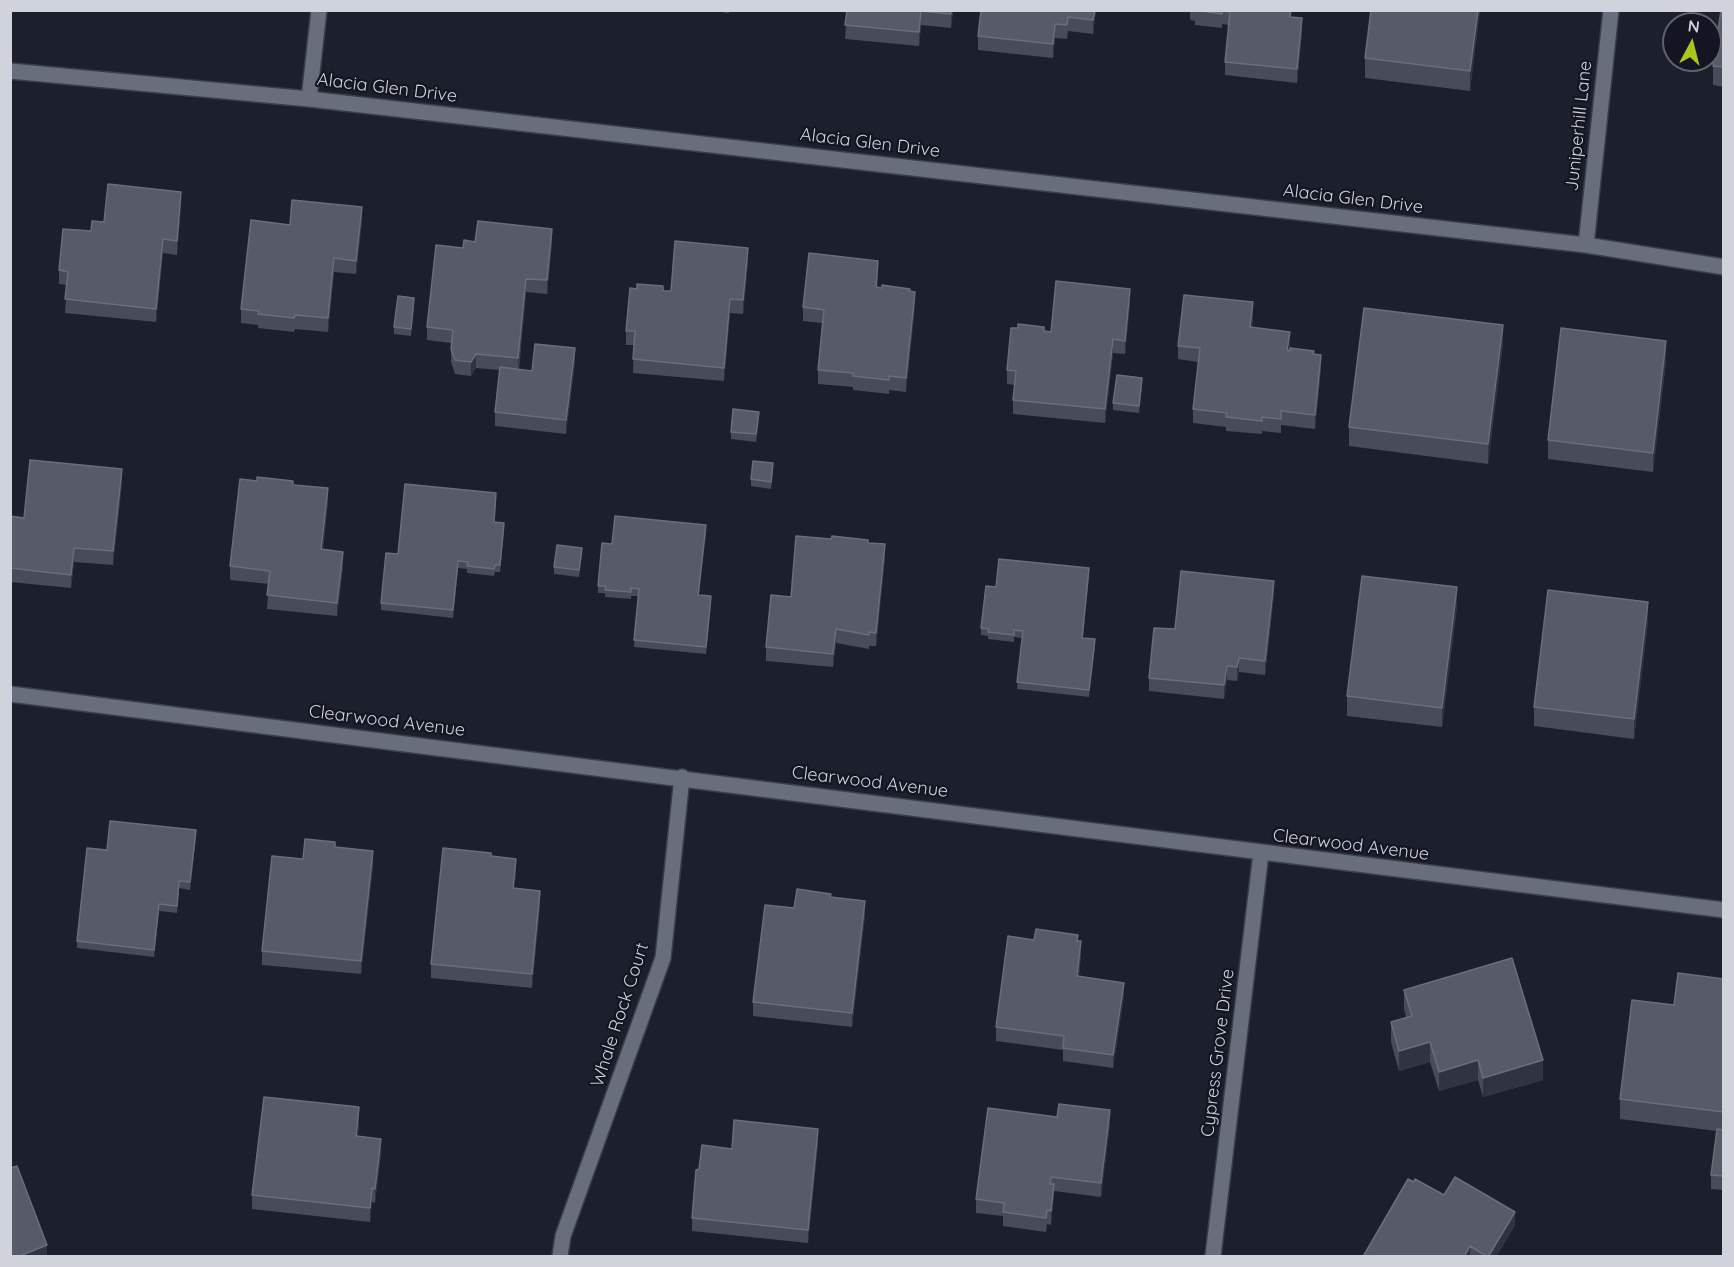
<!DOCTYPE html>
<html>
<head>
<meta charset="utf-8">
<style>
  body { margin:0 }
  #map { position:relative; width:1734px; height:1267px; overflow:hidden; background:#1c202c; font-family:Quicksand,sans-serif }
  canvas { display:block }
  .frame { position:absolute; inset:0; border:12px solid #d0d3db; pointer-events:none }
  .north { position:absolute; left:1662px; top:12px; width:60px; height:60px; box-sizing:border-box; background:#131622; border:2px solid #5f626c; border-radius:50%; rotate:7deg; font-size:16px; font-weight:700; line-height:24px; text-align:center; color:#d0d3db }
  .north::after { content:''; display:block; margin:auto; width:21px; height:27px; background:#a8c71d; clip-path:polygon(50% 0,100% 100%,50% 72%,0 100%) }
</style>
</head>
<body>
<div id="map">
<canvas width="1734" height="1267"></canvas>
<div class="frame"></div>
<div class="north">N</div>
</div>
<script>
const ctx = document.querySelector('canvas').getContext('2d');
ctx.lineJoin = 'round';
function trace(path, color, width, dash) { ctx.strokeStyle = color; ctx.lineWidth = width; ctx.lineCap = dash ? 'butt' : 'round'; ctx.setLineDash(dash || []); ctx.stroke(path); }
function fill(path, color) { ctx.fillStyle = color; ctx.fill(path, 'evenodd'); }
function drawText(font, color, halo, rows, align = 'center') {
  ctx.font = font + ' Quicksand,sans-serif'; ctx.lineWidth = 4.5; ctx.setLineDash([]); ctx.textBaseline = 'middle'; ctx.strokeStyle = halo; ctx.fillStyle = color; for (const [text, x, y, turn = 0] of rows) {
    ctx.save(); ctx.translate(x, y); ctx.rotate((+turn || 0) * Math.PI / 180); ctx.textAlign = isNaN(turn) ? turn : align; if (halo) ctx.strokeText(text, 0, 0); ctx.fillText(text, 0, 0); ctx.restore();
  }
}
const minor = new Path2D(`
  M10,71L309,99L1586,245L1724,267
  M309,99L319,10
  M1586,245L1611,10
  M10,694C582,765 1152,840 1724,910
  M560,1256L563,1236L663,958L682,777
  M1213,1256L1261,853`);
trace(minor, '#3b3e48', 18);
trace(minor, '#696e7c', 15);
fill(new Path2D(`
  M704,10H730L729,13Z
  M847,10H953L951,28L921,25L919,46L845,39Z
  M981,10H1096L1093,34L1068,31L1067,39L1055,38L1053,58L978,50V36Z
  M1190,10H1292L1291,17L1302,32L1297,83L1225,75V62L1229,25L1222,24V28L1195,25V21L1190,20Z
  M1371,10H1480L1470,91L1365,78V58Z
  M1724,10V87L1713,85V66Z
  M181,205L177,255L163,253L156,322L65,313L67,285L59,284V270L91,231L104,222Z
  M362,221L356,274L334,272L328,332L295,329L294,332L258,328V325L241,323V309L290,225Z
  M475,242H552L547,294L526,292L519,369L532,371L575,362L566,434L495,426V412L500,370L476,368L471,376L455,374L451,362V343L427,340V327L463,248Z
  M748,262L743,314L730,313L724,381L633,373L634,345H626V331L663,291H671Z
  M878,275L877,287L910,291L915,305L906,392L889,390V394L853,390V387L818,384V370L822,323L803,321V307Z
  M1130,303L1125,354L1113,353L1105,423L1013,414V400L1015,385L1007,384V370L1044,331L1051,332Z
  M414,305L411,336L394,334V327Z
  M1253,316L1252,328L1290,345L1289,351L1314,354L1321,368L1315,429L1281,425V433L1262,431V434L1226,431V427L1193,423V409L1198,362L1178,359V346Z
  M1503,344L1488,464L1349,446V427Z
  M1666,361L1653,472L1548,459V440Z
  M1142,385L1139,413L1113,410V403Z
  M759,419L756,442L731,439V432Z
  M773,471L771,489L751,486V479Z
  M122,483L113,565L74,562L71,588L10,582V516L24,518Z
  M293,485L328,502L323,549L343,566L337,616L267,609L269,584L230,580V566Z
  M496,500L494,522L504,530L500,572H495L494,576L467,573V569L458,568L453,618L381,610V603L398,554Z
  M706,532L699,595L711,603L706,654L634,647L638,596H631V599L605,597V593H598V586L612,544Z
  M868,543L885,558L876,646H869V649L836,643L833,667L766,661V647L791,597Z
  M582,555L579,577L554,574V567Z
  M1089,576L1083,638L1095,646L1089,697L1017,689L1022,638L1014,637V642L988,639V636L981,635V628L996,587Z
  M1274,594L1265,675L1239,672L1237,681L1227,680L1224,699L1149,691V678L1175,629Z
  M1457,607L1442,727L1347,716V696Z
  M1648,622L1634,739L1534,726V707Z
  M196,837L190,890L179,888L177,913L159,911L154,957L77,948V941L107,850Z
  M335,847L373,865L361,974L262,965V951L303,859Z
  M491,856L516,873L514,889L540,905L532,988L431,978V964Z
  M831,897L865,915L852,1027L753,1016V1002L794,908Z
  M1034,940L1078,941L1081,955L1079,976L1124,996L1113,1068L1063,1061V1050L996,1041V1027Z
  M1724,979V1190L1711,1189V1175L1717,1131L1620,1119V1099L1674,1005Z
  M1404,990L1543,1080L1483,1097L1478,1080L1439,1091L1430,1062L1399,1071L1391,1042V1022L1406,1017L1404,1009Z
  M359,1121L358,1137L381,1153L375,1203L372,1202L370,1222L252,1209V1195Z
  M1110,1124L1101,1197L1054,1191L1051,1225L1047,1224L1046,1232L1003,1226V1216L976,1213V1199Z
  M818,1143L808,1243L692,1231V1218L699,1169L732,1149Z
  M1444,1195L1515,1225L1496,1257H1367Z`), '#484c59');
fill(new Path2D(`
  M951,10H953L951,28Z
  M1095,10H1096L1093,34V20Z
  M1478,10H1480L1470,91V71Z
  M921,11V25L919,46V32Z
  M1302,18V32L1297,83V69Z
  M1055,24V38L1053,58V44Z
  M181,192V205L177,255V241Z
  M362,207V221L356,274V261Z
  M552,229V242L547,294V280Z
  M163,239V253L156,322V309Z
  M748,248V262L743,314V300Z
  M334,258V272L328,332V318Z
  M878,261V275L876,301V287Z
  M526,279V292L518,372V358Z
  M1130,289V303L1125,354V341Z
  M915,292V305L906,392V378Z
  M730,299V313L724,381V368Z
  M1253,302V316L1250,341V327Z
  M1503,325V344L1488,464V444Z
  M1290,332V345L1287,364V350Z
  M1113,339V353L1105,423V409Z
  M1666,341V361L1653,472V453Z
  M575,348V362L566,434V420Z
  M476,354V368L471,376V362Z
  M1321,355V368L1315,429V415Z
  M1142,378V385L1139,413V406Z
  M122,469V483L113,565V551Z
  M328,488V502L321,563V549Z
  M706,525V532L698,602V595Z
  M885,544V558L876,646V633Z
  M74,548V562L71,588V575Z
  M343,552V566L337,616V603Z
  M458,561V568L453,618V610Z
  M1089,568V576L1082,645V638Z
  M1274,581V594L1265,675V661Z
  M1457,587V607L1442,727V708Z
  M711,596V603L706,654V647Z
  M1648,602V622L1634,739V719Z
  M836,629V643L833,667V654Z
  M1095,639V646L1089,697V690Z
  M1239,658V672L1237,681V667Z
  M1227,666V680L1224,699V685Z
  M196,830V837L190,890V882Z
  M373,851V865L361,974V961Z
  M516,859V873L513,902V888Z
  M540,891V905L532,988V974Z
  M865,901V915L852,1027V1013Z
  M159,904V911L154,957V950Z
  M1081,941V955L1077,990V976Z
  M1124,983V996L1113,1068V1055Z
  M1430,1042V1062L1399,1071V1051Z
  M1478,1060V1080L1439,1091V1072Z
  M1543,1060V1080L1483,1097V1078Z
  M359,1107V1121L356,1150V1136Z
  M1110,1110V1124L1101,1197V1183Z
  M818,1129V1143L808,1243V1230Z
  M381,1139V1153L375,1203V1189Z
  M1054,1184V1198L1051,1225V1211Z
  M372,1188V1202L370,1222V1208Z
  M1515,1212V1225L1496,1257H1488Z
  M47,1245V1257H17Z
  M1470,1246V1257H1464Z`), '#303441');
const building = new Path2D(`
  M847,10H951V14L921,11L919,32L845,25Z
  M981,10H1095L1093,20L1068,17L1067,25L1055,24L1053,44L978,36Z
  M1195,10H1290V17L1302,18L1297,69L1225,62L1230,12L1222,11V14Z
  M1371,10H1478L1470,71L1365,58Z
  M1721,10H1724V67L1713,66Z
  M108,184L181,192L177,241L163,239L156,309L65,299L68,272L59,270L63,229L91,231L92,221L104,222Z
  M292,200L362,207L356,261L334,258L328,318L295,315L294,318L258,314L259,311L241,309L251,220L290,225Z
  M478,221L552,229L547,280L526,279L518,358L476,354L471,362L455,360L451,349L453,330L427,327L436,245L463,248L464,240L475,242Z
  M675,241L748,248L743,300L730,299L724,368L633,359L635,331H626L630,288L637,289V284L663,286V291H671Z
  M809,253L878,261L876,287L882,288V285L910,289L909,291L915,292L906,378L889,376V380L853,376V373L818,370L824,310L803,307Z
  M1056,281L1130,289L1125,341L1113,339L1105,409L1013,400L1016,371L1007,370L1011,328H1018V324L1044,327V331L1051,332Z
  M1184,295L1253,302L1250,327L1290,332L1287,350L1290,351V348L1314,351L1313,354L1321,355L1315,415L1281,411V419L1262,417V421L1226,417L1227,413L1193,409L1200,348L1178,346Z
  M398,296L414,298L411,329L394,327Z
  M1364,308L1503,325L1488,444L1349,427Z
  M1561,328L1666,341L1653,453L1548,440Z
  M535,344L575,348L566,420L495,412L500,367L532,371Z
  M1117,375L1142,378L1139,406L1113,403Z
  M733,409L759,412L756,434L731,432Z
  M30,460L122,469L113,551L74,548L71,575L10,568V516L24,518Z
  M753,461L773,463L771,482L751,479Z
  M257,477L293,481V485L328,488L321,549L343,552L337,603L267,595L270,571L230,566L240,479L257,481Z
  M405,484L496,493L494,522L504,523L500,565H495L494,569L467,566L468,562L458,561L453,610L381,603L386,553L398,554Z
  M615,516L706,525L698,595L711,596L706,647L634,640L639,589L631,588V592L605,590L606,586H598L602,543L612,544Z
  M796,536L831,539L832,536L868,540V543L885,544L876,633L869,632V635L836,629L833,654L766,647L771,595L791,597Z
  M557,545L582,548L579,570L554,567Z
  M999,559L1089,568L1082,638L1095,639L1089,690L1017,682L1023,631L1014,630V635L988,632L989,629L981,628L986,586L996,587Z
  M1181,571L1274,581L1265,661L1239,658L1237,667L1227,666L1224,685L1149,678L1154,628L1175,629Z
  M1362,576L1457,587L1442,708L1347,696Z
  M1548,590L1648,602L1634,719L1534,707Z
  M110,821L196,830L190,882L179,881L177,906L159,904L154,950L77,941L87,848L107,850Z
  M305,839L335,842V847L373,851L361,961L262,951L272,856L303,859Z
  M443,848L491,853V856L516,859L513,888L540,891L532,974L431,964Z
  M797,889L831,894L830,897L865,901L852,1013L753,1002L765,905L794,908Z
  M1036,929L1078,935L1077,941H1081L1077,976L1124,983L1113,1055L1063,1048L1064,1036L996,1027L1008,936L1034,940Z
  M1512,958L1543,1060L1483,1078L1478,1060L1439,1072L1430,1042L1399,1051L1391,1022L1412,1016L1404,990Z
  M1678,973L1724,979V1112L1620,1099L1632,1000L1674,1005Z
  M264,1097L359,1107L356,1136L381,1139L375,1189L372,1188L370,1208L252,1195Z
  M1059,1104L1110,1110L1101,1183L1051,1177L1050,1184H1054L1051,1211L1047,1210L1046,1218L1003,1212L1004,1203L976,1199L988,1108L1057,1117Z
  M734,1120L818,1129L808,1230L692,1218L696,1170L699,1169L702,1145L732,1149Z
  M1717,1129L1724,1130V1176L1711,1175Z
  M17,1166L47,1245L17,1257H10V1168Z
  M1455,1177L1515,1212L1488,1257L1470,1246L1464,1257H1367L1364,1255L1408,1179L1414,1182L1415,1179L1444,1195Z`);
fill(building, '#575b67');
trace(building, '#6a6e79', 1.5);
drawText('18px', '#d0d3db', '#131622', [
  ["Alacia Glen Drive",387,88,7],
  ["Juniperhill Lane",1579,126,-84],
  ["Alacia Glen Drive",870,143,7],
  ["Alacia Glen Drive",1353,199,7],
  ["Clearwood Avenue",387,721,7],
  ["Clearwood Avenue",870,782,7],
  ["Clearwood Avenue",1351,845,7],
  ["Whale Rock Court",620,1015,-72],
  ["Cypress Grove Drive",1218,1053,-83]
]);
</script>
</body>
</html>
